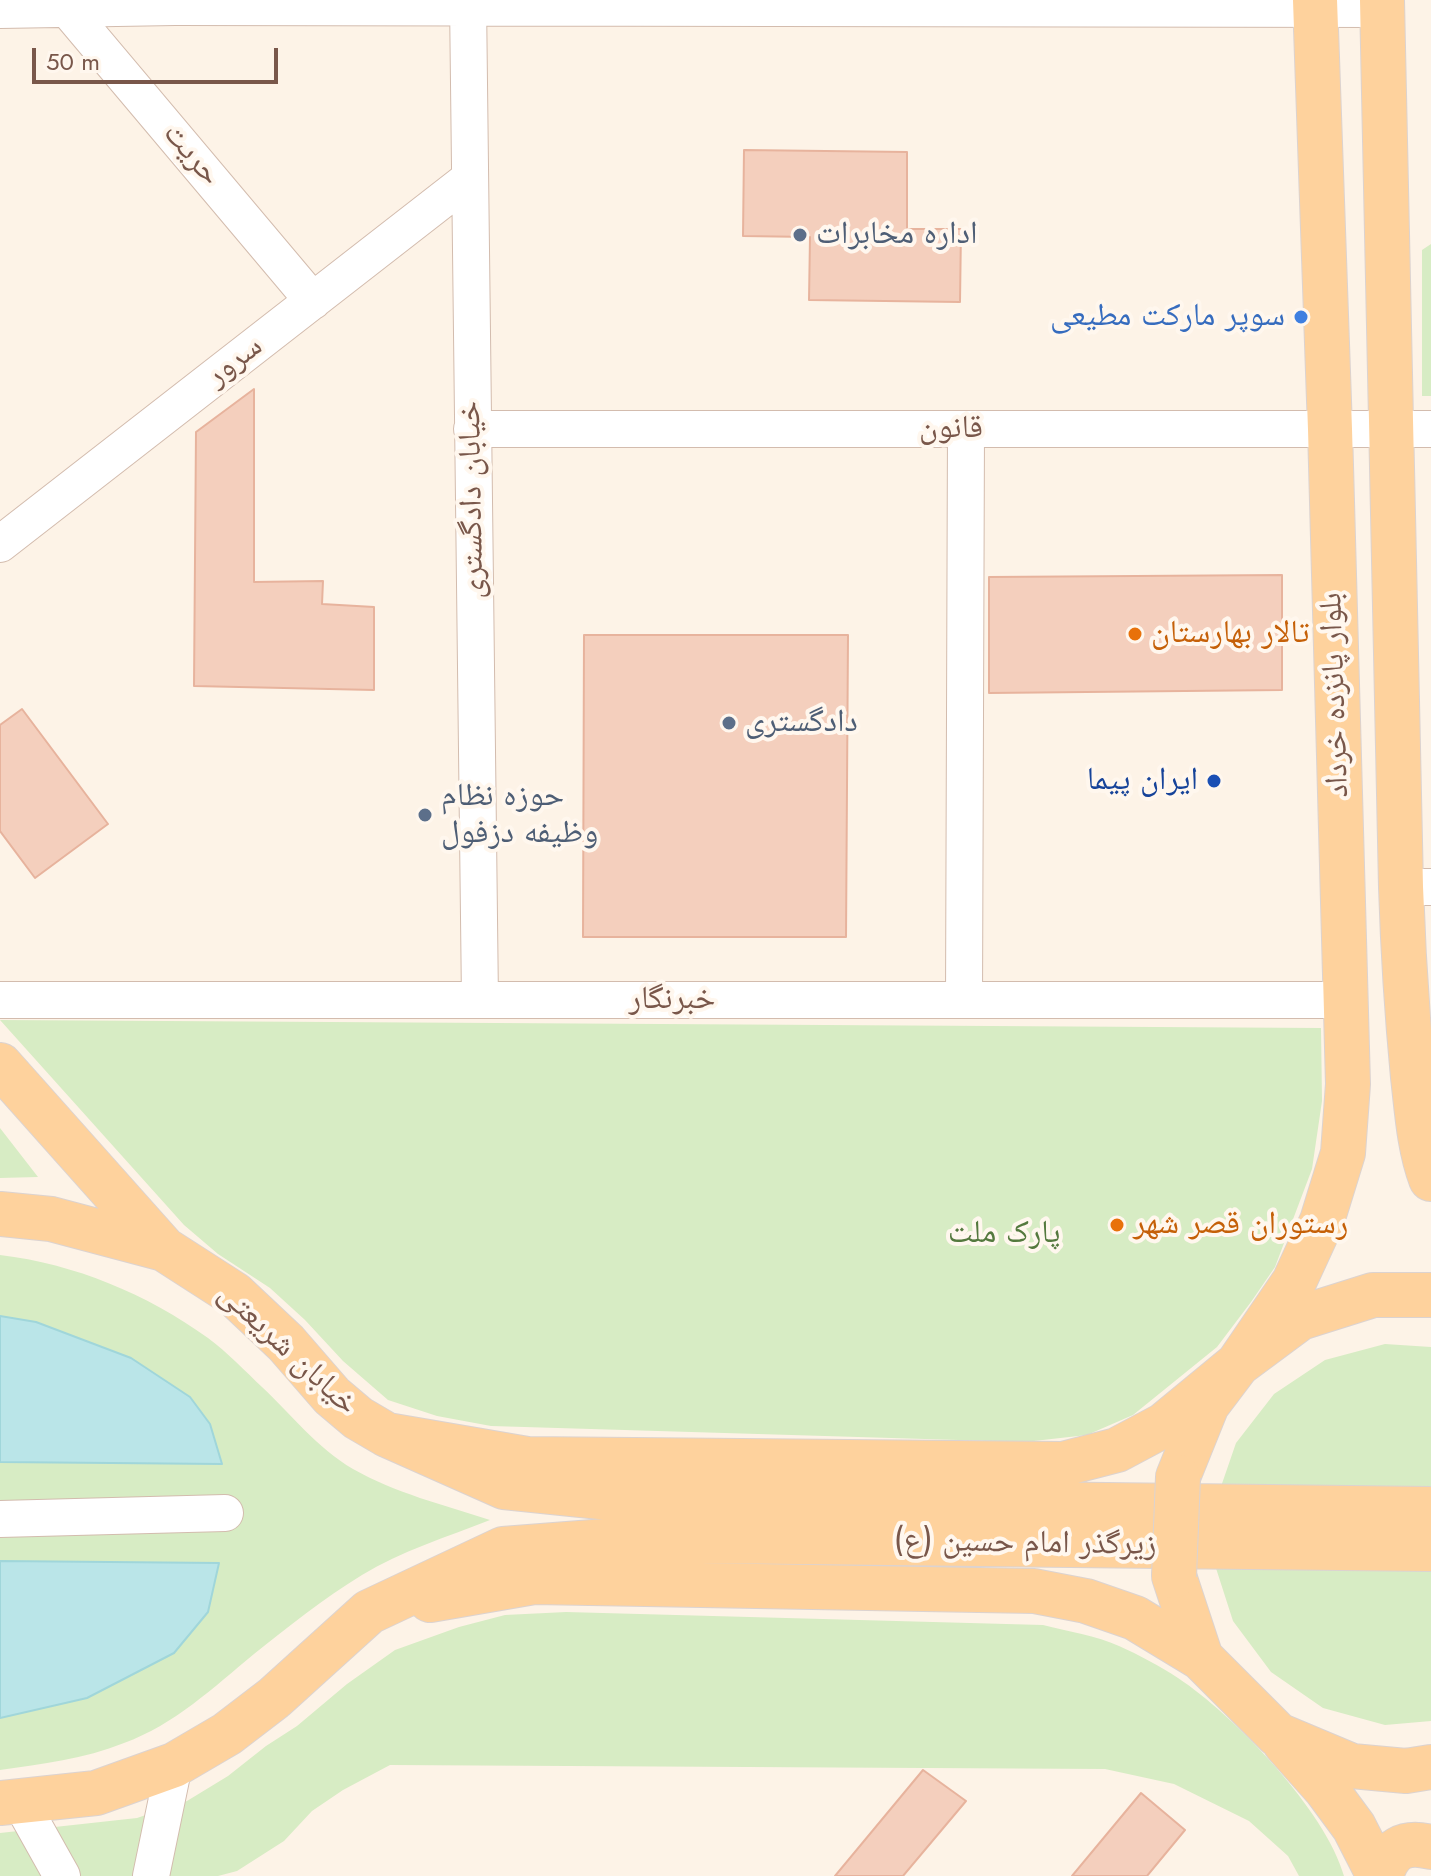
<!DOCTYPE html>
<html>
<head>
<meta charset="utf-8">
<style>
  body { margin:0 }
  #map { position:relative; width:1431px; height:1876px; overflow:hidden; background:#fdf3e7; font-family:Jost,sans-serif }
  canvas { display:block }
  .scale { position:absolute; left:32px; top:48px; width:246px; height:36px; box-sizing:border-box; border:4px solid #79574a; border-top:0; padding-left:10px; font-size:24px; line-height:28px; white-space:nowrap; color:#79574a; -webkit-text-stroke:6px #fff7ee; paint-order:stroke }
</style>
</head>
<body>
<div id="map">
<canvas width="1431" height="1876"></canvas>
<div class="scale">50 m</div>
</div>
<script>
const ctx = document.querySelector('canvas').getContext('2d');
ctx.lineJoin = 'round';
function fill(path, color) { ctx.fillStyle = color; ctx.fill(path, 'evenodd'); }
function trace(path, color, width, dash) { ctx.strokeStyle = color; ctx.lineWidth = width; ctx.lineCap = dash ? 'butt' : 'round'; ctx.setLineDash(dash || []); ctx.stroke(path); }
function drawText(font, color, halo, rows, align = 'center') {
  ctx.font = font + ' Jost,"Noto Naskh Arabic",sans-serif'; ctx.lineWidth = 8; ctx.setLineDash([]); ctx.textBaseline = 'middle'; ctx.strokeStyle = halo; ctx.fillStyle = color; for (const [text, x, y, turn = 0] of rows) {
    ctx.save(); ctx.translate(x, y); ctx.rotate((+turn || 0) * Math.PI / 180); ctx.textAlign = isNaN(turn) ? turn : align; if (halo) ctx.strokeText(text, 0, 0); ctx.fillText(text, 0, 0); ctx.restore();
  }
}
fill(new Path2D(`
  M1431,244V396H1422V250Z
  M0,1020L1321,1028L1322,1101L1312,1169L1275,1267L1251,1302L1217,1347L1133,1415L1087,1435L1025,1442L491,1426L437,1416L388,1400L343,1361L305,1320L270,1288L218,1254L184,1225Z
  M0,1128L38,1177L0,1178Z
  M0,1255C75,1264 147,1294 208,1338C227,1352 245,1371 262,1387C292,1415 317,1448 353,1469C395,1493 444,1505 490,1520C447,1537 401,1551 362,1575C324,1598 288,1627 254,1654C214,1687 174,1725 124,1743C84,1759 42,1764 0,1770Z
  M1385,1344L1431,1347V1721L1385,1725L1323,1708L1271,1672L1233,1621L1214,1562L1216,1501L1236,1443L1274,1394L1325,1360Z
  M566,1612L1043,1625C1067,1631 1097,1636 1119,1646C1139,1655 1160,1666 1178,1678C1234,1715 1326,1811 1344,1876H1299L1288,1856L1249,1821L1174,1784L1105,1769L390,1765L343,1790L312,1811L284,1841L237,1871L218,1876H0V1833L137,1818L187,1801L228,1776L266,1746L297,1726L347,1684L395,1650L459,1627L505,1615Z`), '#d7ecc4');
const water = new Path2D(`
  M0,1316L36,1322L131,1358L190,1397L210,1424L222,1464L0,1462Z
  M0,1561L219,1563L208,1612L174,1653L87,1698L0,1718Z`);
fill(water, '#bae5e8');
trace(water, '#a0d6da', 2);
const building = new Path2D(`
  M744,150L907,152V229H961L960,302L809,300L810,237L743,236Z
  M254,389V582L323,581L322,604L374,607V690L194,686L196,432Z
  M1282,575V690L989,693V577Z
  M584,635H848L846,937H583Z
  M22,709L108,824L35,878L0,831V725Z
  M923,1770L966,1801L903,1876H835Z
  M1141,1793L1185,1830L1147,1876H1072Z`);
fill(building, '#f4cfbd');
trace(building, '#e7b39d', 2);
const minor = new Path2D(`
  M468,0L480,1000
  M0,10L175,7L1382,9
  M68,10L313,301
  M472,429H1431
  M0,544L469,179
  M1401,887H1431
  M0,1000H1345
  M964,1000L966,429
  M0,1519L225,1513
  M20,1801L62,1876
  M151,1876L174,1765`);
const major = new Path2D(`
  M1382,0L1401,887C1403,951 1407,1014 1413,1077C1417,1111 1419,1147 1431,1179
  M0,1065L164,1249
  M0,1214L51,1219L164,1249L234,1294L286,1343L332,1396L358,1418L387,1435L504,1487L620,1499L1431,1509
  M387,1435L527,1459L1063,1464L1117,1450L1164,1425L1238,1364L1294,1282L1322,1221L1343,1153L1348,1084L1330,429L1315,0
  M1178,1477L1207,1405L1238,1364L1300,1318L1373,1295H1431
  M1174,1576L1201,1658L1278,1735L1352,1766L1406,1771L1431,1767
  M430,1600L534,1582L1034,1591L1086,1601L1135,1618L1201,1658
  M1285,1743L1326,1789L1354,1827L1379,1876
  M0,1803L96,1793L174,1765L227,1734L274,1698L369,1612L503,1549L619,1540L1431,1549
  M1381,1876C1389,1849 1404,1840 1431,1847`);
trace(minor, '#d3bcae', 38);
trace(major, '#dcd3d0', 46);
trace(minor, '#fff', 36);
trace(major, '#fed29d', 44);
const majorBridge = new Path2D(`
  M1174,1576L1178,1477`);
trace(majorBridge, '#dcd3d0', 46, []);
trace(majorBridge, '#fed29d', 44);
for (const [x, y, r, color] of [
  [800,235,8,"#5c6f8a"],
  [1301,317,8,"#3f7fe0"],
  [1135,634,8,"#e8710a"],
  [729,723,8,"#5c6f8a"],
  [1214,781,8,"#1a4fb4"],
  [425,815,8,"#5c6f8a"],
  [1117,1225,8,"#e8710a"]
]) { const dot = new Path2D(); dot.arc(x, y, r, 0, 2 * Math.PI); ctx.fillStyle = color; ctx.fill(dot); trace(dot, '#fff7ee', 3); }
drawText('32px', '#79574a', '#fff7ee', [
  ["حریت",191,155,50],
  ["سرور",235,362,-38],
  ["قانون",951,429],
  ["خیابان دادگستری",473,500,-91],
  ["بلوار پانزده خرداد",1336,695,-92],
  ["خبرنگار",672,1000],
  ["خیابان شریعتی",287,1350,43],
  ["زیرگذر امام حسین (ع)",1025,1544,1]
]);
drawText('32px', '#4e5e75', '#fff7ee', [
  ["اداره مخابرات",816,235],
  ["دادگستری",745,723],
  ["حوزه نظام",441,797],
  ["وظیفه دزفول",441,834]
], 'left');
drawText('32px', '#366cbe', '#fff7ee', [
  ["سوپر مارکت مطیعی",1285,317]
], 'right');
drawText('32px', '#c56008', '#fff7ee', [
  ["تالار بهارستان",1151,634],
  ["رستوران قصر شهر",1133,1225]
], 'left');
drawText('32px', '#164399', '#fff7ee', [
  ["ایران پیما",1198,781]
], 'right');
drawText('32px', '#54793e', '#fff7ee', [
  ["پارک ملت",1004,1234]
]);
</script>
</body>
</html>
